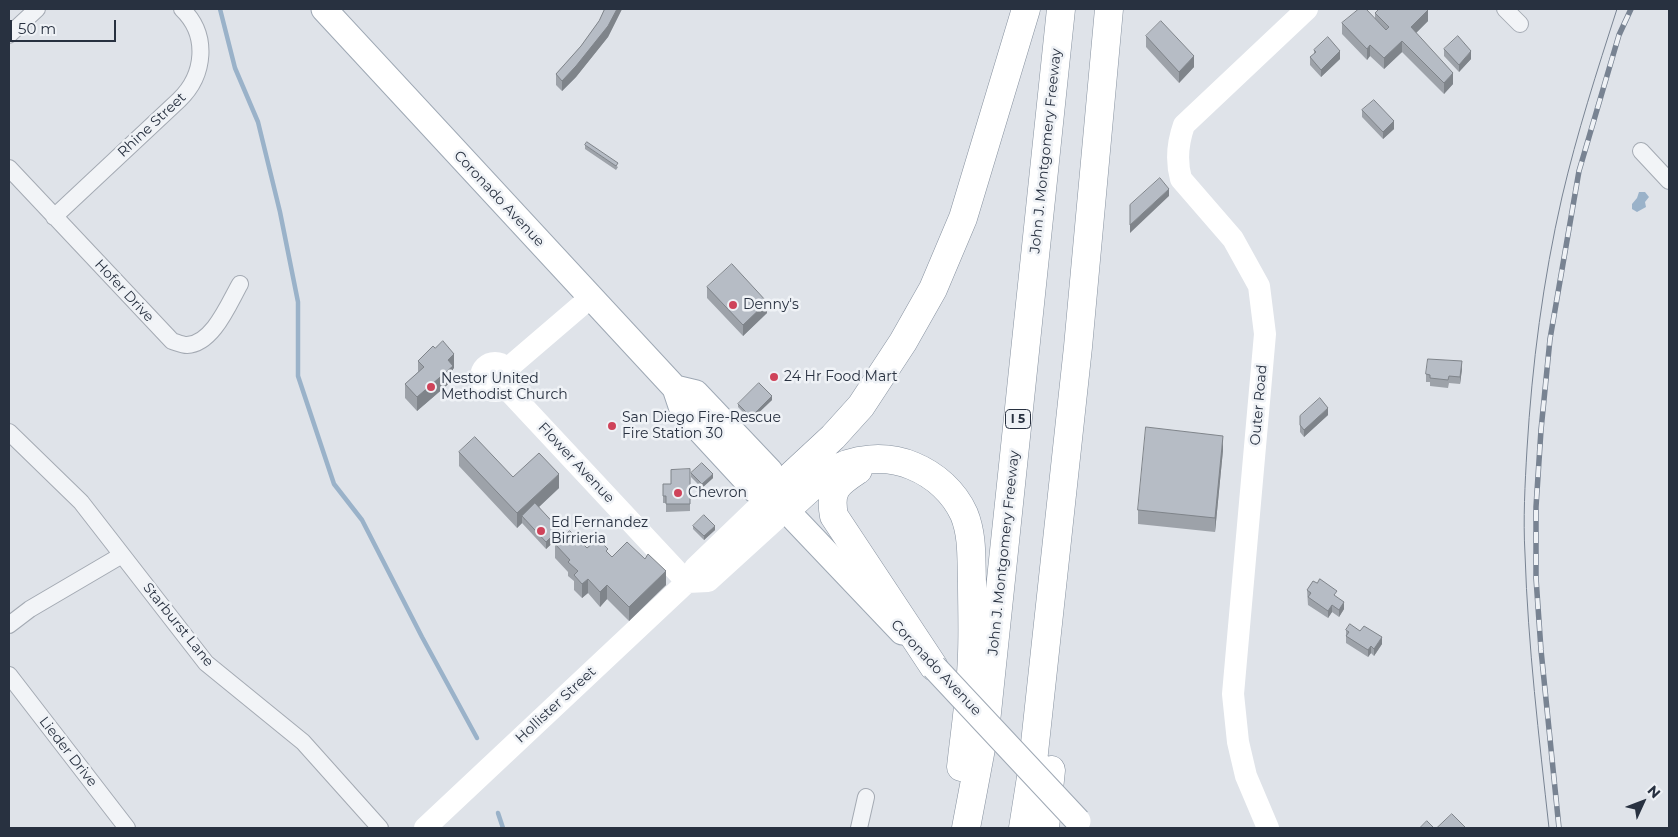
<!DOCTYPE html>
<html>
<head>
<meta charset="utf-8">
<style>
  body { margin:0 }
  #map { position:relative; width:1678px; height:837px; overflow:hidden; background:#dfe3e9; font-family:Montserrat,sans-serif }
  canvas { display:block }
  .frame { position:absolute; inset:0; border:10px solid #283140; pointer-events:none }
  .north { position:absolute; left:1618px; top:777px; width:50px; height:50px; -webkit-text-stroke:4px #eff2f6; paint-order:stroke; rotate:47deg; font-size:14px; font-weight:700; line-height:20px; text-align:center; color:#283140 }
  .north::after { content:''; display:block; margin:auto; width:18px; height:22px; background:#283140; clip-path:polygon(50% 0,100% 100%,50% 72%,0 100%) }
  .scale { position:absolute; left:10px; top:20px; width:106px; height:22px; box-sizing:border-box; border:2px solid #283140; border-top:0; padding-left:6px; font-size:15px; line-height:18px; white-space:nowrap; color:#283140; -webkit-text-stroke:4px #eff2f6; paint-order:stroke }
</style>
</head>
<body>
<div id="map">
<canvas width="1678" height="837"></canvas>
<div class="frame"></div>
<div class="north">N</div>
<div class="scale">50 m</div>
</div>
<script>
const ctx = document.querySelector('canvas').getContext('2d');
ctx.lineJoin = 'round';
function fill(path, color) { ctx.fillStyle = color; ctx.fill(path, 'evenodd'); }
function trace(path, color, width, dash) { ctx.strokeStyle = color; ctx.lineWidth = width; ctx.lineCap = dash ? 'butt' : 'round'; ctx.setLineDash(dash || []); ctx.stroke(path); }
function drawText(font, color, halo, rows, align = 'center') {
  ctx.font = font + ' Montserrat,sans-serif'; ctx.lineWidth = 5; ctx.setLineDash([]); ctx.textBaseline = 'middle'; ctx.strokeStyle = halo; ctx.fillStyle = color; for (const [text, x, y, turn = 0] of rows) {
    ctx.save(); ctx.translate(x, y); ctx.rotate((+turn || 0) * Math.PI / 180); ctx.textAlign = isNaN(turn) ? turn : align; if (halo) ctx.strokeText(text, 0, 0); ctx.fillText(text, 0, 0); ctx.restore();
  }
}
fill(new Path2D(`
  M1639,192H1645L1649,197L1645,202L1646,207L1637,212L1632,209V204L1637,198Z`), '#9ab2c9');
trace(new Path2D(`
  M220,9L235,68L258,122L280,212L298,302V376L334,484L362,520L422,637L477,738
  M498,813L503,828`), '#9ab2c9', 4.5);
const street = new Path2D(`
  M1505,9L1520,24
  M9,35L37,9
  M1641,151L1669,181
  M9,168L172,341C176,342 182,345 187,345C213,344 229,303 240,284
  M54,217L179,100C205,75 209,35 182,9
  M9,432L81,502L206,663L303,742L380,828
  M9,625L30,609L122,555
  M9,675L127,828
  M859,828L866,797`);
const primary = new Path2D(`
  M324,9L675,388L683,412L755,490L786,510L902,632
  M675,388L696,393L770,471L785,507`);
const highway = new Path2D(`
  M858,470C837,484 829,489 834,516L934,667
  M777,489L833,437L861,406L903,342L933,289L963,218L1026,9
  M786,510C800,498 814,483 829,473C853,457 887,455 913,466C935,475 954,492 964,514C973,536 971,559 972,582C972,606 973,630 972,654C971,692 965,730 961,767
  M966,828L986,722L1061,9
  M1023,828L1032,771L1078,347L1109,9
  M1045,828L1051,770`);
trace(street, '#a4aab3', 18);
trace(primary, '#9ea8b4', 27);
trace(highway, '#86919f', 29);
trace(street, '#f2f4f7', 16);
trace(new Path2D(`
  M481 377a14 14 0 1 1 28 0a14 14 0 1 1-28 0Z
  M507,369L591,297
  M505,387L687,582
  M687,582L708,581L786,510
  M425,828L687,582L695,568L777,489
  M1268,828L1246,776L1238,742L1233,694L1265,334L1259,286L1233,239L1181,179C1176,161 1178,142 1184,125L1307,9`), '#fff', 22);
trace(primary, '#fff', 25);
trace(highway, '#fff', 28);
trace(new Path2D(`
  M1549,828C1539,737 1528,646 1525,554C1523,519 1525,484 1527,449C1532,365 1543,280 1562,197C1577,133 1597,71 1617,9`), '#788392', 1);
const rail = new Path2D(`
  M1559,828L1541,650L1536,578V507L1541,430L1550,339L1579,171L1619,35L1631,9`);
trace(rail, '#788392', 5.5);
trace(rail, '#eff2f6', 4, [11]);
const primaryBridge = new Path2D(`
  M934,667L1078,821`);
trace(primaryBridge, '#9ea8b4', 27, []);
trace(primaryBridge, '#fff', 25);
fill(new Path2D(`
  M605,9H622L608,37L576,77L562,91L556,85V74L581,46L599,21Z
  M1375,13L1428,21L1416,33L1453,84L1444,94L1402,52L1384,69L1370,56L1367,60L1342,34V23L1375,18Z
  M1146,36L1194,67L1179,83L1146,47Z
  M1444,49L1471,59L1459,72L1444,56Z
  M1314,50L1340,59L1321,77L1310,65V57L1314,54Z
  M1362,110L1394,129L1383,139L1362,117Z
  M585,145L618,167L616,170L585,149Z
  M707,287L767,313L743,336L707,298Z
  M418,361L454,368L453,369V380L417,411L405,398V384L418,372Z
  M1462,369L1460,384L1449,383L1448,388L1430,386V382H1426V374Z
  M772,400L751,420L738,407V404Z
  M1328,415L1304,437L1300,432V416Z
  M1223,450L1215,532L1138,524V510Z
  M459,452L513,477L559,488L539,507L559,537L546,549L522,523L517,528L459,466Z
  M690,469V511L666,512V503H663V484H671Z
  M691,473L713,478L702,488L691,477Z
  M693,526L715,530L704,540L693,529Z
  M555,544L587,548L608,553L612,557L666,585L629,621L607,599L600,607L588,593L582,598L574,590V581L568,576V572L555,558Z
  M1307,590L1337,597L1344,609L1339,617L1332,612L1328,618L1308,605Z
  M1346,630L1382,644L1374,656L1371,653L1368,657L1346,643Z`), '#9da2a9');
fill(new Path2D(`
  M617,9H622L608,37L576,77L562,91V81Z
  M1428,10V21L1411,38V27Z
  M1402,41V52L1384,69V58Z
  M1370,45V56L1367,60V49Z
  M1340,51V59L1321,77V70Z
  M1471,51V59L1459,72V65Z
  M1194,56V67L1179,83V72Z
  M1453,73V84L1444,94V83Z
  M1394,121V129L1383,139V132Z
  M1169,189V196L1130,233V225Z
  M767,302V313L743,336V325Z
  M454,354V368L453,369V380L417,411V397L448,360Z
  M1462,361V369L1460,384V377Z
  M772,396V400L751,420V417Z
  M1328,408V415L1304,437V430Z
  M1223,436V450L1215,532V518Z
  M559,474V488L525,520L522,516V523L517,528V513Z
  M713,474V478L702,488V484Z
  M715,526V530L704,540V536Z
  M559,529V537L546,549V542Z
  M666,571V585L629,621V607Z
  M588,579V593L582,598V584Z
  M607,585V599L600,607V592Z
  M1344,602V609L1339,617V610Z
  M1332,605V612L1328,618V611Z
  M1382,637V644L1374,656V649Z
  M1371,646V653L1368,657V650Z`), '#7f848a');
const building = new Path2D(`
  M605,9H617L608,26L576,66L562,81L556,74L581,46L599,21Z
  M1359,9H1366L1386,30L1389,27L1375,13L1379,9H1427L1428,10L1411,27L1453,73L1444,83L1402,41L1384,58L1370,45L1367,49L1342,23Z
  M1161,21L1194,56L1179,72L1146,36Z
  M1458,36L1471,51L1459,65L1444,49Z
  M1328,37L1340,51L1321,70L1310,57L1316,52L1314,50Z
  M1374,100L1394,121L1383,132L1362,110Z
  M587,142L618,163L616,166L585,145Z
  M1160,178L1169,189L1130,225V205Z
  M732,264L767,302L743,325L707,287Z
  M443,341L454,354L448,360L453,366L417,397L405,384L424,367L418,361L433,346L435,348Z
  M1428,359L1462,361L1460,377L1449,376L1448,380L1430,378V375L1426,374Z
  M759,383L772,396L751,417L738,404Z
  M1320,398L1328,408L1304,430L1300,425V416Z
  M1146,427L1223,436L1215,518L1138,510Z
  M475,437L513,477L539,453L559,474L517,513L459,452Z
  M702,463L713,474L702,484L691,473Z
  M690,469V504H666V496H663V484H671V470Z
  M535,503L559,529L546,542L522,516Z
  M704,515L715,526L704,536L693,526Z
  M570,531L587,548L598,539L608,549L606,551L612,557L627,542L645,559L648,554L666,571L629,607L607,585L600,592L588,579L582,584L574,575L578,571L568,562L570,560L555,544Z
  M1320,579L1337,591L1334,595L1344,602L1339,610L1332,605L1328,611L1308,597L1311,593L1307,590L1313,581L1317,583Z
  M1350,624L1360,631L1364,626L1382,637L1374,649L1371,646L1368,650L1346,636L1349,632L1346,630Z
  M1452,814L1466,828H1437Z
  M1427,821L1434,828H1420Z`);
fill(building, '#b6bcc5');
trace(building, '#7f848a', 1);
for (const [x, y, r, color] of [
  [733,305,5,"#cf435a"],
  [774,377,5,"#cf435a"],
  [431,387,5,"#cf435a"],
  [612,426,5,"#cf435a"],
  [678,493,5,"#cf435a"],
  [541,531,5,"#cf435a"]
]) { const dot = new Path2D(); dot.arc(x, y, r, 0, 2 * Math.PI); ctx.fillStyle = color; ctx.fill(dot); trace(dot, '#eff2f6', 2); }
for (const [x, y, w] of [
  [1018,419,25]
]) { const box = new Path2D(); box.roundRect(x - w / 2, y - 9.5, w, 19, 4); ctx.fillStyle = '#eff2f6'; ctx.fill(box); trace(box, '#283140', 1); }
drawText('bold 12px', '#283140', null, [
  ["I 5",1018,419]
]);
drawText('14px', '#283140', '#eff2f6', [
  ["Rhine Street",152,125,-43],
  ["John J. Montgomery Freeway",1046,151,-84],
  ["Coronado Avenue",499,199,47],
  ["Hofer Drive",124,291,47],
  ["Outer Road",1259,405,-85],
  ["Flower Avenue",576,463,47],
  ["John J. Montgomery Freeway",1004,553,-84],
  ["Starburst Lane",178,625,51],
  ["Coronado Avenue",936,668,47],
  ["Hollister Street",556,705,-43],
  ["Lieder Drive",68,752,52]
]);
drawText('14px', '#283140', '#eff2f6', [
  ["Denny's",743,305],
  ["24 Hr Food Mart",784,377],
  ["Nestor United",441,379],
  ["Methodist Church",441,395],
  ["San Diego Fire-Rescue",622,418],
  ["Fire Station 30",622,434],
  ["Chevron",688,493],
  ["Ed Fernandez",551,523],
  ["Birrieria",551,539]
], 'left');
</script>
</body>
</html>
